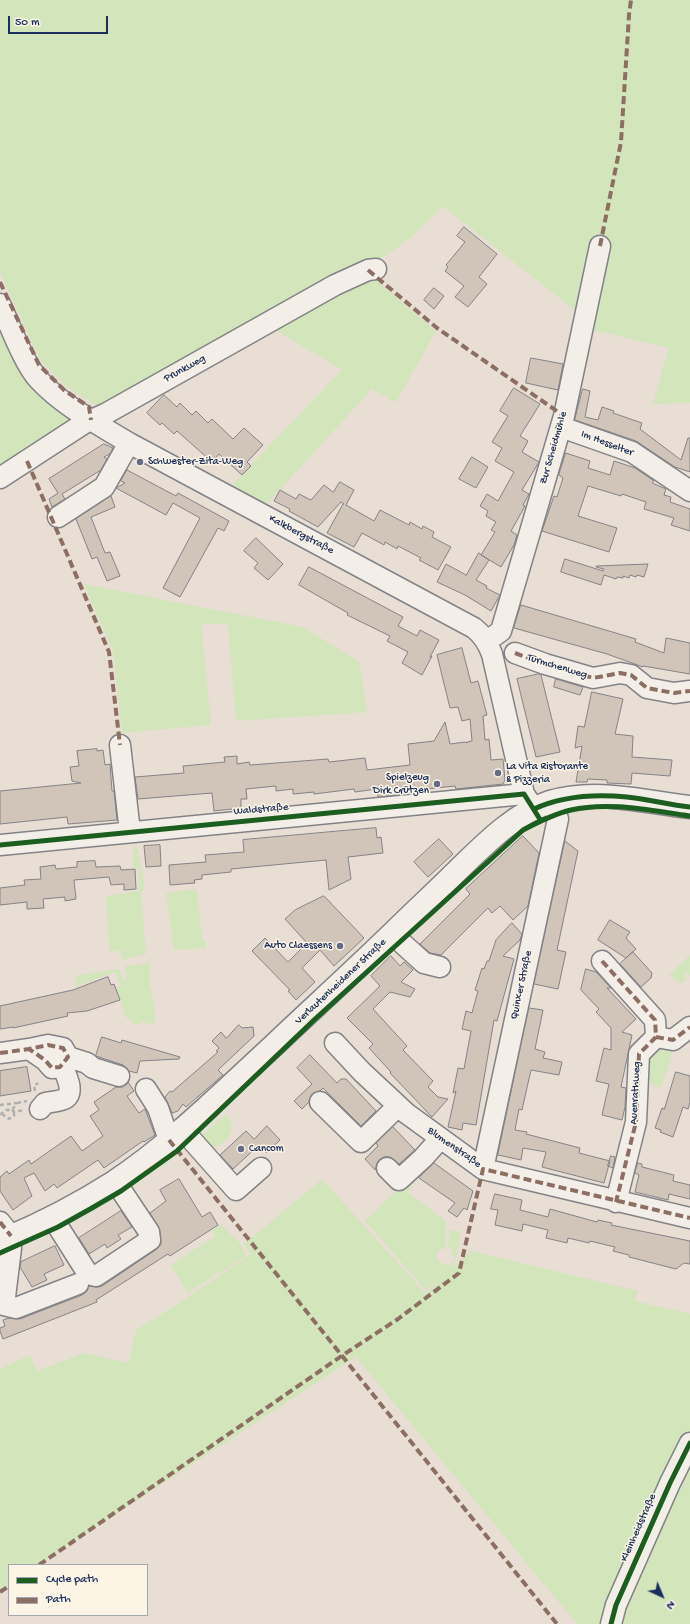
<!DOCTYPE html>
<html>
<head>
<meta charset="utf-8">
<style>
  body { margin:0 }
  #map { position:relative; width:690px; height:1624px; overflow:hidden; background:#e8ded3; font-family:"Gochi Hand",sans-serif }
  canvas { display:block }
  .legend { position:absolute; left:8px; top:1564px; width:140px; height:52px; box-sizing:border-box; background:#fcf5e5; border:1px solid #a2a6af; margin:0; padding:5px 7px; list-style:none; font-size:12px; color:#1b2f5e }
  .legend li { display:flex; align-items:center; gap:8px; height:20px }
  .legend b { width:20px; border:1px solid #a2a6af }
  .north { position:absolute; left:642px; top:1576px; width:40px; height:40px; -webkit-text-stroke:3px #fcf5e5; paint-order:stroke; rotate:136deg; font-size:11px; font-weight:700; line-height:16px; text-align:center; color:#1b2f5e }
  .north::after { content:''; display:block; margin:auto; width:14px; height:18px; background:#1b2f5e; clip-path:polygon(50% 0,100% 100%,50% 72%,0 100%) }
  .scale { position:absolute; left:8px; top:16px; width:100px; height:18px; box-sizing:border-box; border:2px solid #1b2f5e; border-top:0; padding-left:5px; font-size:12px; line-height:14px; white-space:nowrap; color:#1b2f5e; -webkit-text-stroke:3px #fcf5e5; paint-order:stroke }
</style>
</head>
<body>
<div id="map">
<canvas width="690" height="1624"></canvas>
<ul class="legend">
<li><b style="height:5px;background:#1b5e20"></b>Cycle path</li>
<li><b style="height:5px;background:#8d6e63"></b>Path</li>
</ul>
<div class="north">N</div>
<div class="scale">50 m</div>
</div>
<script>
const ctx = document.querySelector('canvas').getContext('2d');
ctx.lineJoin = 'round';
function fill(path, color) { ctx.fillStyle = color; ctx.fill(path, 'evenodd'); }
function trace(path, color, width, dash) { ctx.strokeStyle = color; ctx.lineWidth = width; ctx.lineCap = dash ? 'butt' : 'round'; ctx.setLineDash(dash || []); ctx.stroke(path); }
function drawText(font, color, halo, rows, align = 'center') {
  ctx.font = font + ' "Gochi Hand",sans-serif'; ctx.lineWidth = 3; ctx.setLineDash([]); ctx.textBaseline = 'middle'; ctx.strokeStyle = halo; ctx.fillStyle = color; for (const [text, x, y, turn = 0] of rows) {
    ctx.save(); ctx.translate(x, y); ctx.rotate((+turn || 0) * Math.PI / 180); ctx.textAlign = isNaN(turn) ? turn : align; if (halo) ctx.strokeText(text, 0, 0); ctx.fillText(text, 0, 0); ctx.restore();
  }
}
fill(new Path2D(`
  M0,0H690V403L653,404L669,348L588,329L582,316L443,206L412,237L376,262L103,409L67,387L41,361L0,272Z
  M369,274L436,331L396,402L372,389L263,508L229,488L342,370L269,326Z
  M0,324L75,422L0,474Z
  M84,584L303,627L359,662L367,712L236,721L228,624H201L211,725L122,733L113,651Z
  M133,846L137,847L145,887L141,892L146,954L122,960L120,950L110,952L106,896L138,891L139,870L133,866L134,861Z
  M197,889L202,940L206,942V948L174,950L166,893Z
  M690,955V976L686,973L684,976L687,979L680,984L669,975Z
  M150,963V987L152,991L155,1023L146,1024L145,1021L136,1025L130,1019H127L116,988L121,986L115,972L75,987L77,975L119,969L123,980L127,979L125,966Z
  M665,1047L669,1048L672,1054L661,1088L653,1085C640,1068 642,1052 665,1047Z
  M226,1114C228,1117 231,1120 231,1123C235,1134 223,1145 213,1147L199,1138Z
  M419,1168L423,1171L407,1192L446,1221V1248L439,1250L436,1255L438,1261L450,1267L455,1257L451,1254L452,1248H448L450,1231L453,1230L460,1232L459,1236L460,1237L454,1267L471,1251L638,1291L635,1301L690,1314V1624H577L356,1357L38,1565H9V1584L0,1590V1369L30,1355L37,1371L84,1353L129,1363L136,1330L190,1296L251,1254L244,1244L322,1179L426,1294L439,1280L426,1290L365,1221Z
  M221,1225L241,1244L246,1256L218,1274L200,1246L216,1236L212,1230Z
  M199,1246L217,1274L188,1293L171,1265Z`), '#d3e5bb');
const building = new Path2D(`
  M464,227L497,254L479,277L487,284L468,307L455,297L464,286L445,271L448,267L446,265L465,242L457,236Z
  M434,288L444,296L434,309L424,300Z
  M531,358L563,364L558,390L526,383Z
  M514,388L540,404L520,436L528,441L522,452L539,462L522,490L529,494L523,505L525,506L511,531L517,535L514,545L501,567L481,555L495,532L491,530L496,522L486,516L488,511L480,506L487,494L498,501L514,472L495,461L502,448L492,442L508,416L500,411Z
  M583,389L590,391L585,417L598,420L602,407L614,411L613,413L642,423L640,429L681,460L688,438H690V472L675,467L636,441L575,420Z
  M164,395L177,407L180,403L192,415L196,411L208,423L212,419L233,439L244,428L263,445L247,462L251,466L242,475L219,454L212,462L177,431L174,434L162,423L160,425L147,413Z
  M104,444L113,448L110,454L104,457L107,459L101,470L62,494L65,499L52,507L49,499L58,493L49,479Z
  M566,453L590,461L588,468L610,475L614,461L635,468L654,481L652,483L666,489L664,495L671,497L670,502L690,509V531L671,525L674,518L644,509L646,502L622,494L621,496L588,486L578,516L617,528L609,552L542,531L554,496L557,497L563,478L559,475Z
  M472,457L488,467L476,488L459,479Z
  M127,470L176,496L178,493L229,521L224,531L218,528L180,597L163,588L200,518L173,503L166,515L116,488L125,483L121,481Z
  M340,482L354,490L346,505L374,521L380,510L409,525L410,522L422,529L423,526L434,532L432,537L451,547L438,570L419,560L421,558L398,546L397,549L385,542L384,545L362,533L354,547L327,533L343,504H344L341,502L318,527L289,511L290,509L274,501L280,490L296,499L299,494L311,500L324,485L333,492Z
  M111,496L115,507L91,517L105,553L110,552L120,576L107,581L97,557L92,559L76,519Z
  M256,538L283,564L268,580L254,568L258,563L244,551Z
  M479,553L489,560L476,580L487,586L486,588L500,595L491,611L465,595L437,582L446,564L466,575Z
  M565,559L603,571L604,569L596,567V566L648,564L644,577L637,575L636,577L630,575L629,578L623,576V578L617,577L616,579L604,575L601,585L561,572Z
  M309,567L403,617L398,626L417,636L420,630L439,640L430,657L432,656L422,675L402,663L408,652L387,641L390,636L347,615L348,613L299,585Z
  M521,605L636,639L635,642L664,653L666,638L690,643V674L643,666V667L607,654L514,628Z
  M462,648L471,683L478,681L487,715L483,716L485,740L489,739L491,760L503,759L505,780L503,784L456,789L455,786L416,790L399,791V795L378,797L377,789L355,792L354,789L314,794V792L293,794V789L276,791V786L246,789L247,799H241V808L214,811L212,793L138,799L135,777L184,773L183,766L225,762L224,757L237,756V764L249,762L250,765L328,759L329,762L365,758L367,770L410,765L408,744L434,741L445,722L450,744L465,742L467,743V742L472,741L470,719L462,721L458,707L450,708L437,655Z
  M539,674L541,675L560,752L536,757L517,679Z
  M556,679L583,687L580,695L554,687Z
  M592,692L623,699L615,734L633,736L632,757L672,760L670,776L632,773L631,784L607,783V780L588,779L587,782H576L582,746L575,748L578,726L584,727Z
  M97,749V751L103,750L105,765L110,764L112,791H114L117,820L68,824L67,817L0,824V791L81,783L72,781L70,767L79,766L77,751Z
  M376,828L377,838L381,837L383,853L348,857L351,879L329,890L326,860L231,869V872L202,875V879L194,880L195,883L170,885L169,865L206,862L205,855L244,852L243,840Z
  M523,836L539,853L528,906L513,920L500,906L492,913L488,908L441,955L430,953L420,944L470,894L466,889Z
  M439,839L453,854L428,877L414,862Z
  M565,841L578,851L557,950L566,952L558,989L534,984Z
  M160,845L161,866L146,867L144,846Z
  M95,861L96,867L120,866L121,870L135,869L136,889L124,890V884L111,885L109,877L74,880L76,899L65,901V897L43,899L44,908L27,909V902L0,905V888L25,885L24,880L41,879L40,867L55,865L56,869L77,867V862Z
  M324,896L364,938L334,966L320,950L302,968L315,982L296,1000L288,991L290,990L252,951L265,938L288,962L307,943L285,919L295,910Z
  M610,920L630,932L626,938L636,949L626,958L598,940Z
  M512,923L522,934L520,940L503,956L514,959L497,1021L494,1020L476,1125L463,1123L462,1130L448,1127L456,1091L453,1093L458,1068L464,1069L471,1031L462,1029L466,1011L472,1013L478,991L475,990L482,968L484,969L487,961H489L496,940Z
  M633,952L652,973L651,978L641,987L620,964Z
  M391,956L400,966L404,962L413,970L401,982L415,989L410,997L390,992L373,1009L407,1046L403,1050L433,1081L428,1087L438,1097L448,1099L432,1117L390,1073L391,1072L369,1048L373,1044L347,1018L380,986L371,976Z
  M586,969L596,972L611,988H607L636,1019L622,1032L632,1035L621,1087L626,1088L625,1107L622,1120L602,1115L609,1084L596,1081L604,1048L611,1050V1028L596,1012L599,1009L581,990Z
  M108,977L111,985L114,984L120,1000L87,1011L67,1013L68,1016L13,1028V1027L0,1029V1006L73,990Z
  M529,1008L543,1010L535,1049L545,1052L543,1058L562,1062L559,1075L531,1070L522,1110L519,1109L515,1130L527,1132L526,1134L580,1148L579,1153L610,1161L604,1183L542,1167L546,1152L523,1148L521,1160L498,1155Z
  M239,1025L242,1028L253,1027L254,1036L218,1070L223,1075L186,1107L183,1104L178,1111L172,1113L165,1097L170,1091L172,1092L218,1052L216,1051L219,1048L212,1041L221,1032L226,1038Z
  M102,1037L121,1043L122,1040L180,1057L179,1059L140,1061L137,1073L129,1071L123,1065L96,1056Z
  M310,1055L337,1083L341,1079H346L376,1111L361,1126L323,1088L320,1091L312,1094L309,1102L302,1109L294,1101L312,1084L297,1068Z
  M27,1067L31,1091L0,1096V1071Z
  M676,1072L690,1076V1102L688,1109L683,1107L673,1137L660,1132L661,1130L655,1128L662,1108L664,1109Z
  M128,1082L134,1091L127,1096L139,1113L145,1109L155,1135L144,1142L143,1141L104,1168L98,1160L57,1188L54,1184L45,1191L34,1173L24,1178L32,1196L13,1210L0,1191V1177L7,1171L9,1174L29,1160L31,1164L71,1136L82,1151L103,1136L90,1116L99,1110L94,1102L116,1087H122Z
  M267,1126L280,1140L266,1153L259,1145L233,1169L220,1155L246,1131L254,1139Z
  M393,1127L415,1150L399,1164L390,1157H384L379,1160L375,1170L365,1159L378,1146L376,1143Z
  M611,1156L615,1157L613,1168L608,1166Z
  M434,1163L473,1191L467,1210L464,1208L457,1217L448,1211L455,1203L419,1178Z
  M638,1163L642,1164V1167L674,1175L673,1181L690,1185V1199L669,1194L668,1200L635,1192L639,1175L635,1173Z
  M179,1179L202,1217L210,1212L218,1225L170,1256L168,1254L96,1300L97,1302L3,1339L0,1331V1328L5,1326L3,1320L9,1318L20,1319L82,1295L87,1291L89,1286L98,1287L102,1286L157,1249L161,1244L160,1231L150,1213L166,1201L160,1190Z
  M495,1194L522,1200L520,1210L548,1217L550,1209L597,1222L598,1220L612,1223L611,1225L690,1241V1264L684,1263L676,1269L629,1257V1255L613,1251L615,1247L590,1241L589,1243L568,1238L567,1243L546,1238L548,1230L523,1224L522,1231L495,1225L498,1210L491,1209Z
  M121,1211L132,1227L118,1235L121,1239L107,1248L105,1244L89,1254L79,1238Z
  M55,1246L64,1265L44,1274L47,1280L32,1287L20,1267L21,1262Z`);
fill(building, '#d1c4b9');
trace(building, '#838387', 1);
const minor = new Path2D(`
  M0,304C10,325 24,364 39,380C63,406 98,424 129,443L474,628C483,635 488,643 492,654L524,794L534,809
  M561,427L632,452L690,491
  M0,478L83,424L107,413L335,285L368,270L376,269
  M58,517L104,487L129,443
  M487,641L501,631L564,416L600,246
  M515,653L545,664L593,678L620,673L631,675L647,688L674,693L690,691
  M120,745L130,832
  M0,845L524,794
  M392,934L424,963L440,967
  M602,961L655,1020L656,1037L639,1054L636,1122L616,1202
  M656,1037L673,1040L690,1027
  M335,1043L362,1072L406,1113L483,1169L690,1218
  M0,1053L29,1049L48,1045L63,1048L68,1057L60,1067L52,1068L45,1060L29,1049
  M68,1057L87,1063L93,1068L119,1076
  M146,1089L158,1108L169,1140
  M320,1102L361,1142L398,1106
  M40,1109L45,1103C51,1102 62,1101 66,1098C75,1091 65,1073 62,1065
  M182,1129L236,1190L261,1168
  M387,1168L399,1180L423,1158L440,1139
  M483,1169L558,819L552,802
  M52,1217L88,1274L96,1276L150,1240L149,1232L115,1181
  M0,1222L11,1236V1248L4,1305L16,1308L78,1284
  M611,1624L616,1605L670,1483L690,1443`);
const major = new Path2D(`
  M0,1241C39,1225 78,1205 114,1182C170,1145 223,1092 273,1046C313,1008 354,971 394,932C414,912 435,893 455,873C483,846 513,814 550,802C596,788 644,802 690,807`);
trace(minor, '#838387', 23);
trace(major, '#838387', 25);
trace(new Path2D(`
  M35,1091L34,1086L38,1083
  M17,1103L27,1101
  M0,1105L17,1103L12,1110H6L0,1115
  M12,1110L14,1112L24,1110
  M2,1114L9,1119L14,1116V1112`), '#b0b0b1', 2.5, [4, 3]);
trace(minor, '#f3efe8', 20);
trace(major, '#f3efe8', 22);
trace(new Path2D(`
  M600,246L621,142L629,15L631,0
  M368,270L437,328L564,416
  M0,282L39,365L64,390L89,407L91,420
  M27,461L109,652L120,745
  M515,653L545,664L593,678L620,673L631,675L647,688L674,693L690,691
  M602,961L655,1020L656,1037L639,1054L636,1122L616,1202
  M656,1037L673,1040L690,1027
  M0,1053L29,1049L48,1045L63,1048L68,1057L60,1067L52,1068L45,1060L29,1049
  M169,1140L557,1624
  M0,1222L11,1236
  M39,1565L343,1355L398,1319L459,1273L483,1169L690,1218
  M0,1592L9,1586`), '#8d6e63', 4, [8, 4]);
trace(new Path2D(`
  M534,809C562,796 596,794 627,797C648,799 669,805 690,807
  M0,845L524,794L541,821
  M0,1253L58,1227L92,1208L121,1191L177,1151L314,1020L523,830C538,822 554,814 571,810C609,801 652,811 690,816
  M611,1624L616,1605L670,1483L690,1443`), '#1b5e20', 5);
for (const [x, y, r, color] of [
  [140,462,4,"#636c87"],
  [498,773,4,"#636c87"],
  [437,784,4,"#636c87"],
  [340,946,4,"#636c87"],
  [241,1149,4,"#636c87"]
]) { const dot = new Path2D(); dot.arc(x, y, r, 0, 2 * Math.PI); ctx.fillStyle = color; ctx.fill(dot); trace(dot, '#fcf5e5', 1.5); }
drawText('11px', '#1b2f5e', '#fcf5e5', [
  ["Prunkweg",185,369,-29],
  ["Im Hesselter",607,444,21],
  ["Zur Scheidmühle",554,448,-74],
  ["Kalkbergstraße",301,535,28],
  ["Türmchenweg",557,667,17],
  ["Waldstraße",261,810,-5],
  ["Verlautenheidener Straße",341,982,-43],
  ["Quinxer Straße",522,985,-78],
  ["Auenrathweg",636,1093,-87],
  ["Blumenstraße",454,1148,35],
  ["Kleinheidstraße",639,1528,-66]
]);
drawText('11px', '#1b2f5e', '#fcf5e5', [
  ["Schwester-Zita-Weg",148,462],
  ["La Vita Ristorante",506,767],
  ["& Pizzeria",506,780],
  ["Spielzeug",429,778,"right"],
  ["Dirk Crützen",429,791,"right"],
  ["Auto Claessens",332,946,"right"],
  ["Cancom",249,1149]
], 'left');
</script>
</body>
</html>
